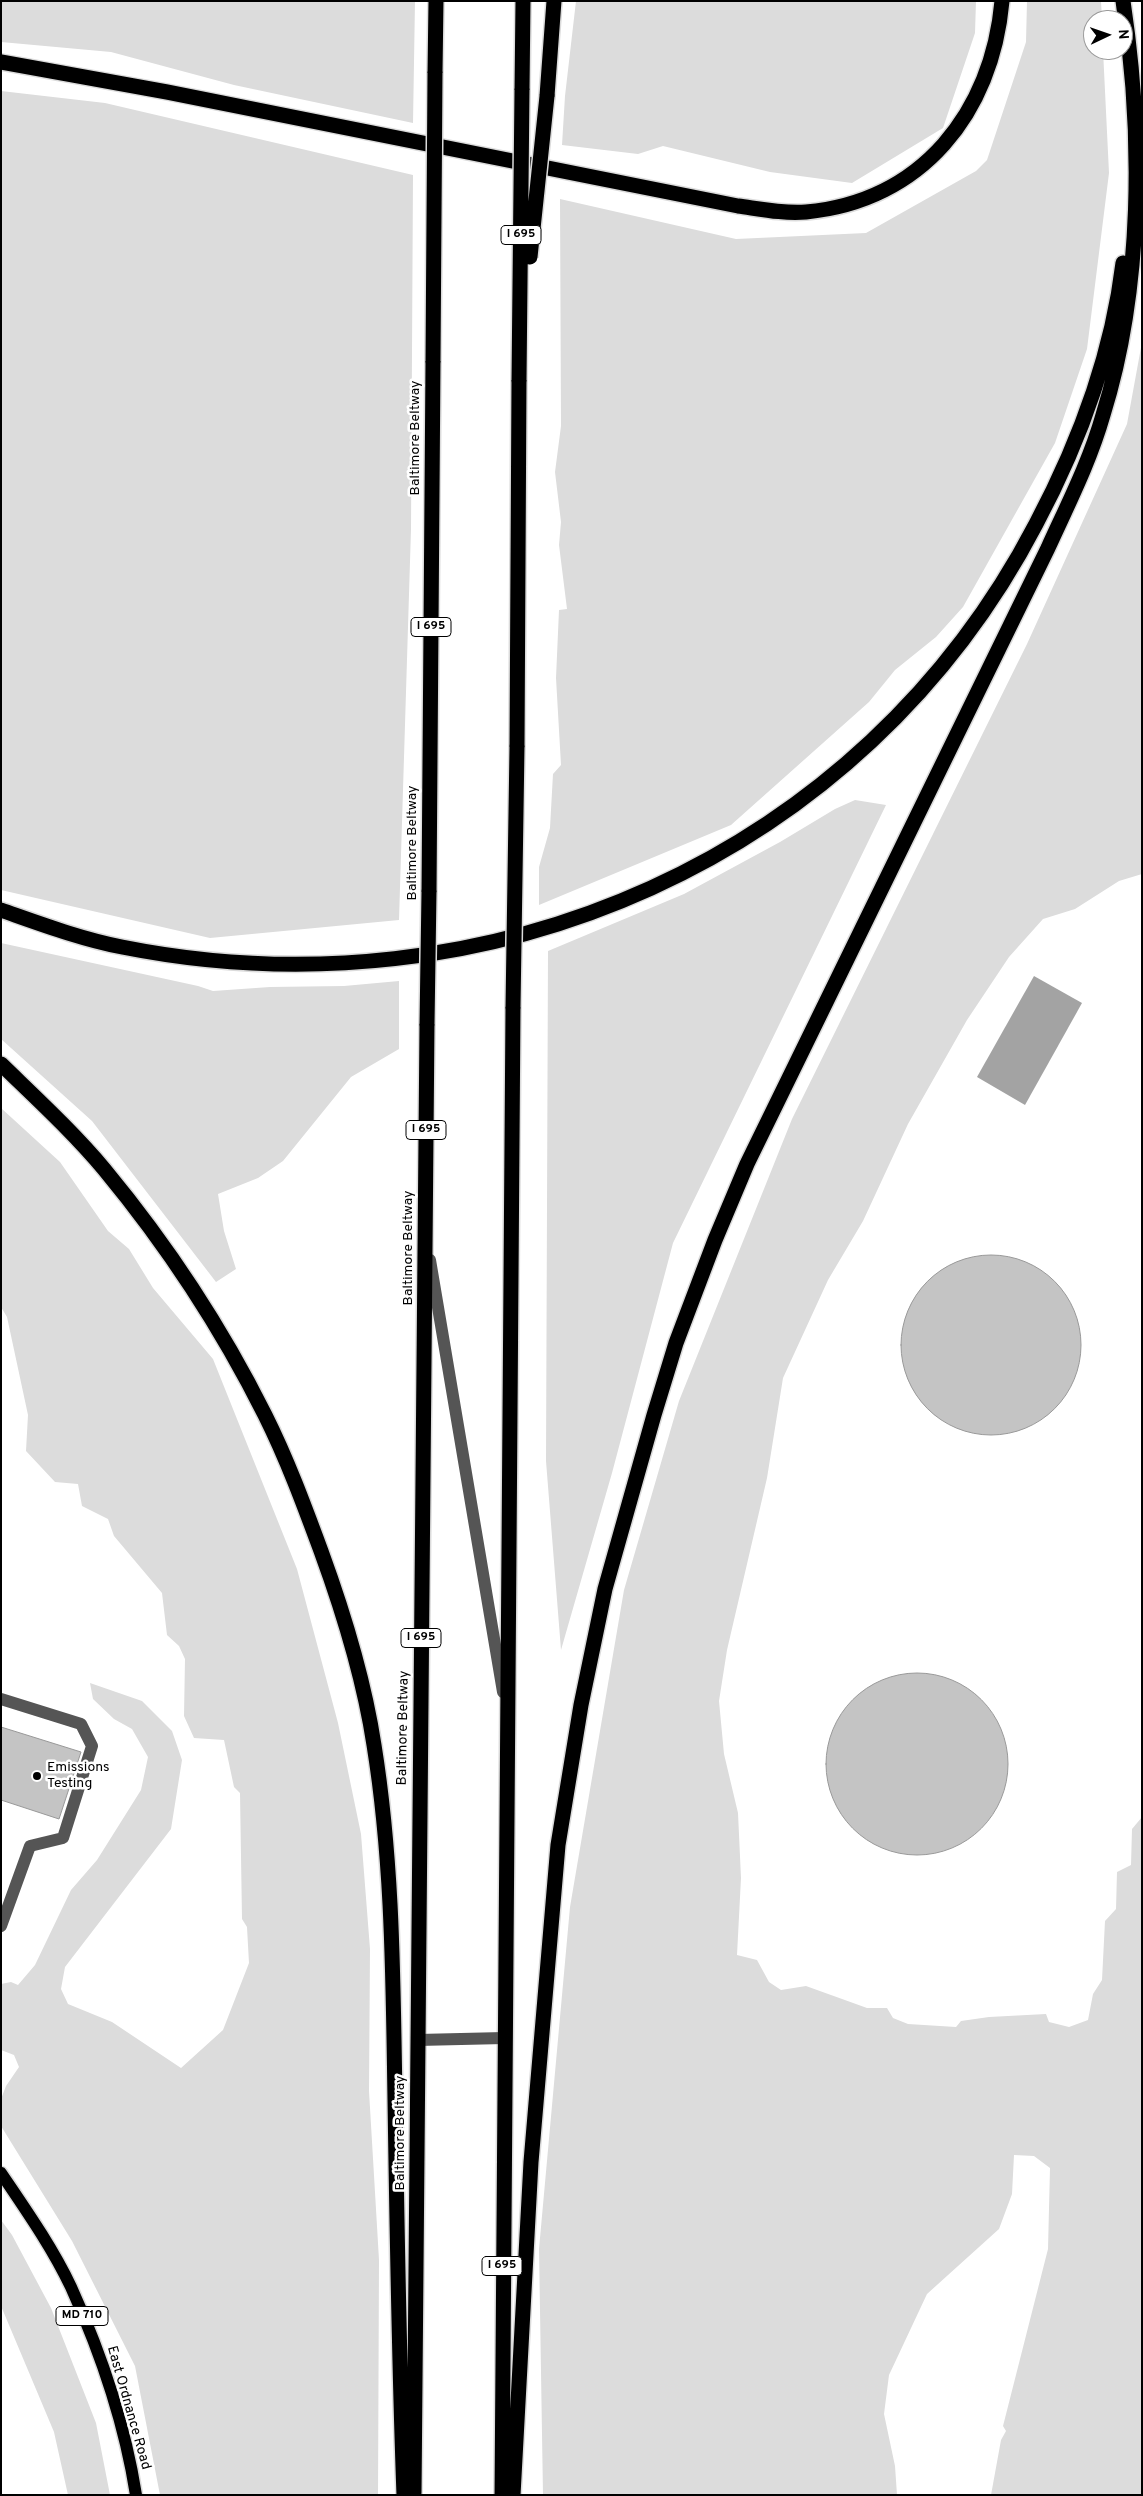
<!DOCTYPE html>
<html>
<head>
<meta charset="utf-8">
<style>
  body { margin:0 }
  #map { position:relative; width:1143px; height:2496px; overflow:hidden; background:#fff; font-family:Overpass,sans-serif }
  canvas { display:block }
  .frame { position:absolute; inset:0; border:2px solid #000; pointer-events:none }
  .north { position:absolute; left:1083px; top:10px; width:50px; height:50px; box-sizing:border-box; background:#fff; border:1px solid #999; border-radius:50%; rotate:87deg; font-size:14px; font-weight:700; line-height:20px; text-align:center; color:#000 }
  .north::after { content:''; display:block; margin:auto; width:18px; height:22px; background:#000; clip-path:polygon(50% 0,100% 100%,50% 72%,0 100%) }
</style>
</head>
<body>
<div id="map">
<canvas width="1143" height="2496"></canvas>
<div class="frame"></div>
<div class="north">N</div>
</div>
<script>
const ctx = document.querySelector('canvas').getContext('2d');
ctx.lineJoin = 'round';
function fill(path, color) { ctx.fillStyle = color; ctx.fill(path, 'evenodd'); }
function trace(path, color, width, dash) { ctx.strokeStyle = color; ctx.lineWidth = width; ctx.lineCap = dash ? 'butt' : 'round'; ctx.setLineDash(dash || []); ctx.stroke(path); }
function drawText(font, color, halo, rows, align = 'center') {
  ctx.font = font + ' Overpass,sans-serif'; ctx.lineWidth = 5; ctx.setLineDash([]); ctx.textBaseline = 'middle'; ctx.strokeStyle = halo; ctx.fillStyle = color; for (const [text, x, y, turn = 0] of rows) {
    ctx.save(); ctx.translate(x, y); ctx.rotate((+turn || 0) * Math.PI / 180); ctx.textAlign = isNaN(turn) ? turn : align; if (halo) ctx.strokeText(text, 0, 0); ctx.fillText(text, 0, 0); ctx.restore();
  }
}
fill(new Path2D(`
  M1,1H415L413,123L234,85L111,52L1,42Z
  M576,1H976L975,33L943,128L852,183L770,172L663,146L638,154L562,145L565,96Z
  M1027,1H1101L1102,20H1093V50H1103L1109,173L1087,349L1055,443L963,607L936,637L895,670L869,702L731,825L539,905V867L550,828L553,774L561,765L556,678L559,610L567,609L559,545L561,522L555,472L561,426L560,199L736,239L866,233L976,171L987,160L1026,42Z
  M1,91L105,103L413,175L411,529L399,920L210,938L1,890Z
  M1142,342V874L1119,881L1075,909L1043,919L1009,957L967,1020L908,1124L863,1221L828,1280L783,1378L767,1478L727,1650L719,1701L724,1754L738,1813L741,1878L737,1955L757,1960L769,1982L781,1990L806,1986L867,2008H887L893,2018L908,2024L956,2027L961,2021L989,2017L1046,2014L1049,2022L1069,2027L1088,2020L1093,1994L1102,1980L1105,1921L1116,1909L1117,1872L1131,1865L1132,1829L1142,1817V2495H991L1001,2440L1006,2431L1003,2426L1048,2249L1050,2168L1034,2156L1014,2155L1012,2194L999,2229L927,2294L889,2375L884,2414L895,2466L897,2495H543L539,2249L570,1907L624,1590L679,1401L792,1119L1027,644L1127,424Z
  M855,800L886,805L673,1243L612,1473L561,1650L546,1461L548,951L684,894L780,842L835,809Z
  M1,943L198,986L213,991L270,987L344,986L399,981V1049L351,1077L283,1161L258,1178L218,1194L224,1231L236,1269L216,1282L92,1121L1,1039Z
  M1,1108L60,1162L108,1231L129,1249L153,1288L213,1359L297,1569L338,1723L361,1834L370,1949L369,2091L379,2260L378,2495H160L135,2366L72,2241L1,2126V2099L6,2086L19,2067L14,2055L1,2050V1984L11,1982L18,1985L35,1965L71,1890L97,1860L141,1790L148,1757L132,1729L114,1719L93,1699L90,1683L142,1701L172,1731L182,1760L171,1829L65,1967L61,1989L68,2004L112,2022L181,2068L223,2030L249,1963L247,1927L242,1919L240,1793L234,1787L224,1740L194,1738L184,1716L185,1659L179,1646L167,1635L162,1593L114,1536L108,1519L82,1506L78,1484L55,1482L26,1451L28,1415L7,1317L1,1307Z
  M1,2220L12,2235L51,2308L96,2423L110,2495H68L54,2432L1,2306Z`), '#dcdcdc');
fill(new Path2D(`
  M1034,976L1082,1003L1025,1105L977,1077Z`), '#a3a3a3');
const building = new Path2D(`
  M901 1345a90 90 0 1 1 180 0a90 90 0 1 1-180 0Z
  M826 1764a91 91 0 1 1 182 0a91 91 0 1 1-182 0Z
  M1,1727L81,1752L59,1819L1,1800Z`);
fill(building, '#c4c4c4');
trace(building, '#999', 1);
const major = new Path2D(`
  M1,2173C26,2210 52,2247 71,2287C100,2351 125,2425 136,2495`);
const highway = new Path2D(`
  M1,62L167,92L738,206C760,209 784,214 806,212C922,201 992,113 1002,1
  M435,73L436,1
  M522,90L523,1
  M547,96L554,1
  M517,747L519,380
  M429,892L433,361
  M1,910C41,924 81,939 122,947C488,1020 862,858 1036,524C1079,443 1112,354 1123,263
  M1,1064C36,1098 73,1132 104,1169C167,1245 221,1327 265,1415C287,1459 304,1505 321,1551C344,1614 364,1679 374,1745C393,1863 393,1981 395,2100C397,2232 399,2363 404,2495
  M414,2493L427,1024
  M502,2495L513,1007
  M513,2495L531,2162L558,1845L581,1705L605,1589L654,1415L676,1343L715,1240L747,1164L1048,548C1068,504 1090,461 1103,415C1143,287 1143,133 1123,1`);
trace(major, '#dbdbdb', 15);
trace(highway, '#dbdbdb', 18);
trace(new Path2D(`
  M430,1260L503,1692
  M1,1699L81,1724L92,1746L63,1838L30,1846L1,1926
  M418,2040L504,2038`), '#555', 12);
trace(major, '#000', 12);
trace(highway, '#000', 15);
const highwayBridge = new Path2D(`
  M530,257L547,96
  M433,361L435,73
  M519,380L522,90
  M513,1007L517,747
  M427,1024L429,892`);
trace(highwayBridge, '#dbdbdb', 18, []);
trace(highwayBridge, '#000', 15);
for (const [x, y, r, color] of [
  [37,1776,5,"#000"]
]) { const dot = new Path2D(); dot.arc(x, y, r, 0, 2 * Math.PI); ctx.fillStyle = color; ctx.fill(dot); trace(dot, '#fff', 2); }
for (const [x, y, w] of [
  [521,235,40],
  [431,627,40],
  [426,1130,40],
  [421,1638,40],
  [502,2266,40],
  [82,2316,52]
]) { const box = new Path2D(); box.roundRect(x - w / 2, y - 9.5, w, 19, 4); ctx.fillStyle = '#fff'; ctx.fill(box); trace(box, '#000', 1); }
drawText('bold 12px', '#000', null, [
  ["I 695",521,235],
  ["I 695",431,627],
  ["I 695",426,1130],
  ["I 695",421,1638],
  ["I 695",502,2266],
  ["MD 710",82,2316]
]);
drawText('14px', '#000', '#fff', [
  ["Baltimore Beltway",416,438,-90],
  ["Baltimore Beltway",413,843,-90],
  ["Baltimore Beltway",409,1248,-90],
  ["Baltimore Beltway",404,1728,-89],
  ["Baltimore Beltway",401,2133,-90],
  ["East Ordnance Road",128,2408,74]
]);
drawText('14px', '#000', '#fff', [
  ["Emissions",47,1768],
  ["Testing",47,1784]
], 'left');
</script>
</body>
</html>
